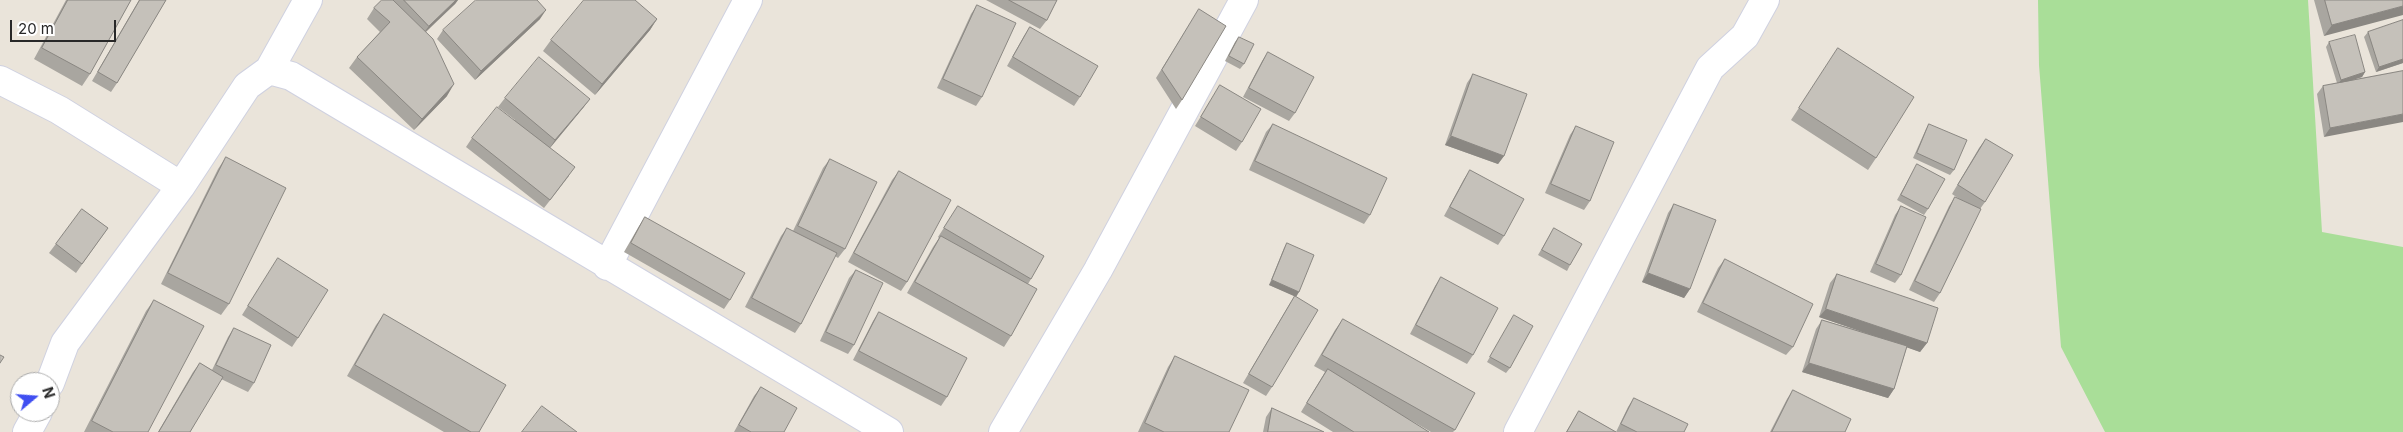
<!DOCTYPE html>
<html>
<head>
<meta charset="utf-8">
<style>
  body { margin:0 }
  #map { position:relative; width:2403px; height:432px; overflow:hidden; background:#eae4da; font-family:Inter,sans-serif }
  canvas { display:block }
  .north { position:absolute; left:10px; top:372px; width:50px; height:50px; box-sizing:border-box; background:#fff; border:1px solid #a9a9a9; border-radius:50%; rotate:72deg; font-size:14px; font-weight:700; line-height:20px; text-align:center; color:#282828 }
  .north::after { content:''; display:block; margin:auto; width:18px; height:22px; background:#404ff1; clip-path:polygon(50% 0,100% 100%,50% 72%,0 100%) }
  .scale { position:absolute; left:10px; top:20px; width:106px; height:22px; box-sizing:border-box; border:2px solid #282828; border-top:0; padding-left:6px; font-size:15px; line-height:18px; white-space:nowrap; color:#282828; -webkit-text-stroke:4px #fff; paint-order:stroke }
</style>
</head>
<body>
<div id="map">
<canvas width="2403" height="432"></canvas>
<div class="north">N</div>
<div class="scale">20 m</div>
</div>
<script>
const ctx = document.querySelector('canvas').getContext('2d');
ctx.lineJoin = 'round';
function fill(path, color) { ctx.fillStyle = color; ctx.fill(path, 'evenodd'); }
function trace(path, color, width, dash) { ctx.strokeStyle = color; ctx.lineWidth = width; ctx.lineCap = dash ? 'butt' : 'round'; ctx.setLineDash(dash || []); ctx.stroke(path); }
fill(new Path2D(`
  M2038,0H2308L2322,232L2403,247V432H2105L2061,347L2039,65Z`), '#a9de98');
const street = new Path2D(`
  M269,70L308,0
  M0,80L59,110L181,186
  M607,266L748,0
  M50,383L65,343L181,186L247,86L269,70L291,76L889,432
  M27,432L38,412
  M1003,432L1098,270L1244,0
  M1518,432L1710,68L1745,36L1765,0`);
trace(street, '#cfd1e0', 30);
trace(street, '#fff', 28);
fill(new Path2D(`
  M66,0H131L90,74L82,86L34,59Z
  M139,0H166L117,83L111,92L92,81Z
  M382,0H458L455,4L426,32L447,96L414,130L349,68L357,57L380,32L367,19L374,8Z
  M986,0H1057L1047,20L1040,29Z
  M2314,0H2403L2324,36Z
  M977,5L982,97L976,106L937,88L971,14Z
  M1199,9L1182,100L1176,109L1156,78Z
  M540,19L475,80L437,39L443,30Z
  M657,19L650,30L595,95L543,51L551,40Z
  M2403,20V63L2376,72L2364,37L2368,32Z
  M1030,27L1080,97L1074,106L1007,66L1024,36Z
  M1239,37L1244,64L1240,69L1225,61L1235,42Z
  M2329,42L2365,72L2362,77L2352,80L2403,71L2324,137L2317,94L2323,86L2337,83L2326,47Z
  M1838,48L1876,158L1868,170L1791,120Z
  M1268,52L1295,113L1289,121L1243,97L1262,61Z
  M1473,74L1504,156L1498,164L1445,145L1467,83Z
  M1220,85L1242,142L1236,151L1195,126Z
  M505,98L590,99L583,108L550,148L569,176L544,208L466,147L472,138L515,120L498,107Z
  M1273,124L1370,215L1364,224L1249,170L1266,132Z
  M1929,124L1954,170L1950,175L1913,158L1926,129Z
  M1576,126L1590,201L1584,210L1545,193L1570,135Z
  M1986,139L1985,202L1980,209L1940,293L1934,302L1909,290L1949,206L1955,197L1961,200L1952,194L1979,148Z
  M226,157L229,304L221,315L161,284L218,169Z
  M830,159L845,249L838,258L835,256L801,324L795,333L745,307L781,236L787,228L793,231L823,168Z
  M1917,164L1928,209L1924,215L1897,200Z
  M1470,170L1504,236L1498,245L1444,216L1464,179Z
  M899,171L907,282L901,291L848,262L892,180Z
  M1674,204L1690,289L1684,298L1642,282L1668,213Z
  M958,206L1031,279L1028,284L1011,336L1004,347L907,293L933,247L939,238L938,237Z
  M1901,206V275L1895,283L1870,272L1895,215Z
  M82,209L108,228L76,273L49,253Z
  M645,217L730,300L724,309L624,252L639,226Z
  M1554,228L1570,265L1567,271L1538,255Z
  M1287,243L1299,292L1296,296L1272,387L1266,396L1243,383L1289,305L1295,296L1269,285L1284,248Z
  M278,258L298,338L292,347L242,315Z
  M1725,259L1793,347L1786,355L1697,312L1718,268Z
  M856,270L854,345L848,354L820,341L849,278Z
  M1837,274L1927,343L1920,352L1907,347L1894,389L1888,398L1802,372L1816,329L1822,320L1870,334L1819,317L1830,283Z
  M1441,277L1473,355L1467,364L1410,334L1435,286Z
  M154,300L148,432H84L146,311Z
  M879,312L947,397L941,406L853,360L873,321Z
  M384,314L479,432H444L347,376L376,325Z
  M1514,315L1510,368L1506,373L1487,362Z
  M1343,319L1455,430L1453,432H1431L1407,418L1429,432H1333L1301,412L1325,372L1314,366L1335,330Z
  M234,328L254,383L248,392L221,379L190,432H158L193,372L200,363L212,370L228,337Z
  M1175,356L1229,432H1138L1168,367Z
  M761,387L784,432H734L754,396Z
  M1793,390L1845,432H1770L1787,399Z
  M1634,398L1684,432H1616L1628,407Z
  M1272,408L1324,432H1263L1266,417Z
  M1579,411L1616,432H1566Z`), '#a9a6a0');
fill(new Path2D(`
  M456,0H458L455,4L422,35L429,26Z
  M2403,6V15L2324,36L2332,25Z
  M546,10L540,19L475,80L481,71Z
  M657,19L650,30L595,95L602,84Z
  M2403,59V63L2376,72L2379,67Z
  M2365,72L2362,77L2337,85L2341,80Z
  M454,84L447,96L414,130L422,119Z
  M590,99L583,108L549,149L555,140Z
  M2403,114V122L2324,137L2330,128Z
  M1451,136L1504,156L1498,164L1445,145Z
  M1648,273L1690,289L1684,298L1642,282Z
  M1272,280L1299,292L1296,297L1269,285Z
  M1826,309L1927,343L1920,352L1819,317Z
  M1809,363L1894,389L1888,398L1802,372Z`), '#8a8782');
const building = new Path2D(`
  M68,0H131L90,74L42,48Z
  M140,0H166L117,83L98,72Z
  M382,0H393L433,39L454,84L422,119L357,57L390,22L374,8Z
  M404,0H456L429,26Z
  M476,0H537L546,10L481,71L443,30Z
  M584,0H635L657,19L602,84L551,40Z
  M1009,0H1057L1047,20Z
  M2325,0H2403V6L2332,25Z
  M977,5L1016,23L982,97L943,79Z
  M1199,9L1226,26L1182,100L1162,70Z
  M2403,20V59L2379,67L2368,32Z
  M1030,27L1098,66L1080,97L1013,57Z
  M2355,35L2365,72L2341,80L2329,42Z
  M1239,37L1254,44L1244,64L1229,56Z
  M1838,48L1914,97L1876,158L1799,108Z
  M1268,52L1314,77L1295,113L1249,88Z
  M539,57L590,99L555,140L505,98Z
  M2403,71V114L2330,128L2323,86Z
  M1473,74L1527,94L1504,156L1451,136Z
  M1220,85L1261,109L1242,142L1201,117Z
  M497,107L575,167L550,200L472,138Z
  M1273,124L1387,178L1370,215L1255,161Z
  M1929,124L1967,140L1954,170L1917,153Z
  M1576,126L1614,142L1590,201L1551,184Z
  M1986,139L2013,155L1985,202L1958,185Z
  M226,157L286,188L229,304L168,273Z
  M830,159L877,182L845,249L798,226Z
  M1917,164L1945,179L1928,209L1901,195Z
  M1470,170L1524,199L1504,236L1450,207Z
  M899,171L951,200L907,282L854,253Z
  M1955,197L1981,209L1940,293L1915,281Z
  M1674,204L1716,220L1690,289L1648,273Z
  M958,206L1044,256L1031,279L944,228Z
  M1901,206L1926,217L1901,275L1876,264Z
  M82,209L108,228L82,264L56,244Z
  M645,217L745,273L730,300L631,243Z
  M787,228L837,253L801,324L752,298Z
  M1554,228L1582,244L1570,265L1542,250Z
  M941,236L1037,289L1011,336L915,282Z
  M1287,243L1314,255L1299,292L1272,280Z
  M278,258L328,290L298,338L248,306Z
  M1725,259L1813,304L1793,347L1703,303Z
  M856,270L883,283L854,345L826,332Z
  M1837,274L1938,308L1927,343L1826,309Z
  M1441,277L1498,308L1473,355L1416,325Z
  M1295,296L1318,310L1272,387L1249,374Z
  M154,300L204,326L148,432H113L92,421Z
  M879,312L967,358L947,397L859,351Z
  M384,314L506,385L479,432H471L355,365Z
  M1514,315L1533,326L1510,368L1490,357Z
  M1343,319L1475,393L1455,430L1322,355Z
  M1822,320L1907,346L1894,389L1809,363Z
  M234,328L271,345L254,383L216,365Z
  M0,355L4,357L0,363Z
  M1175,356L1249,390L1229,432H1164L1145,423Z
  M200,363L223,377L190,432H159Z
  M1328,369L1429,432H1354L1307,403Z
  M761,387L797,408L784,432H751L739,425Z
  M1793,390L1851,419L1845,432H1772Z
  M1634,398L1688,424L1684,432H1637L1621,424Z
  M542,406L577,432H522Z
  M1272,408L1324,432H1268Z
  M1579,411L1616,432H1567Z`);
fill(building, '#c5c1ba');
trace(building, '#8a8782', 1);
</script>
</body>
</html>
